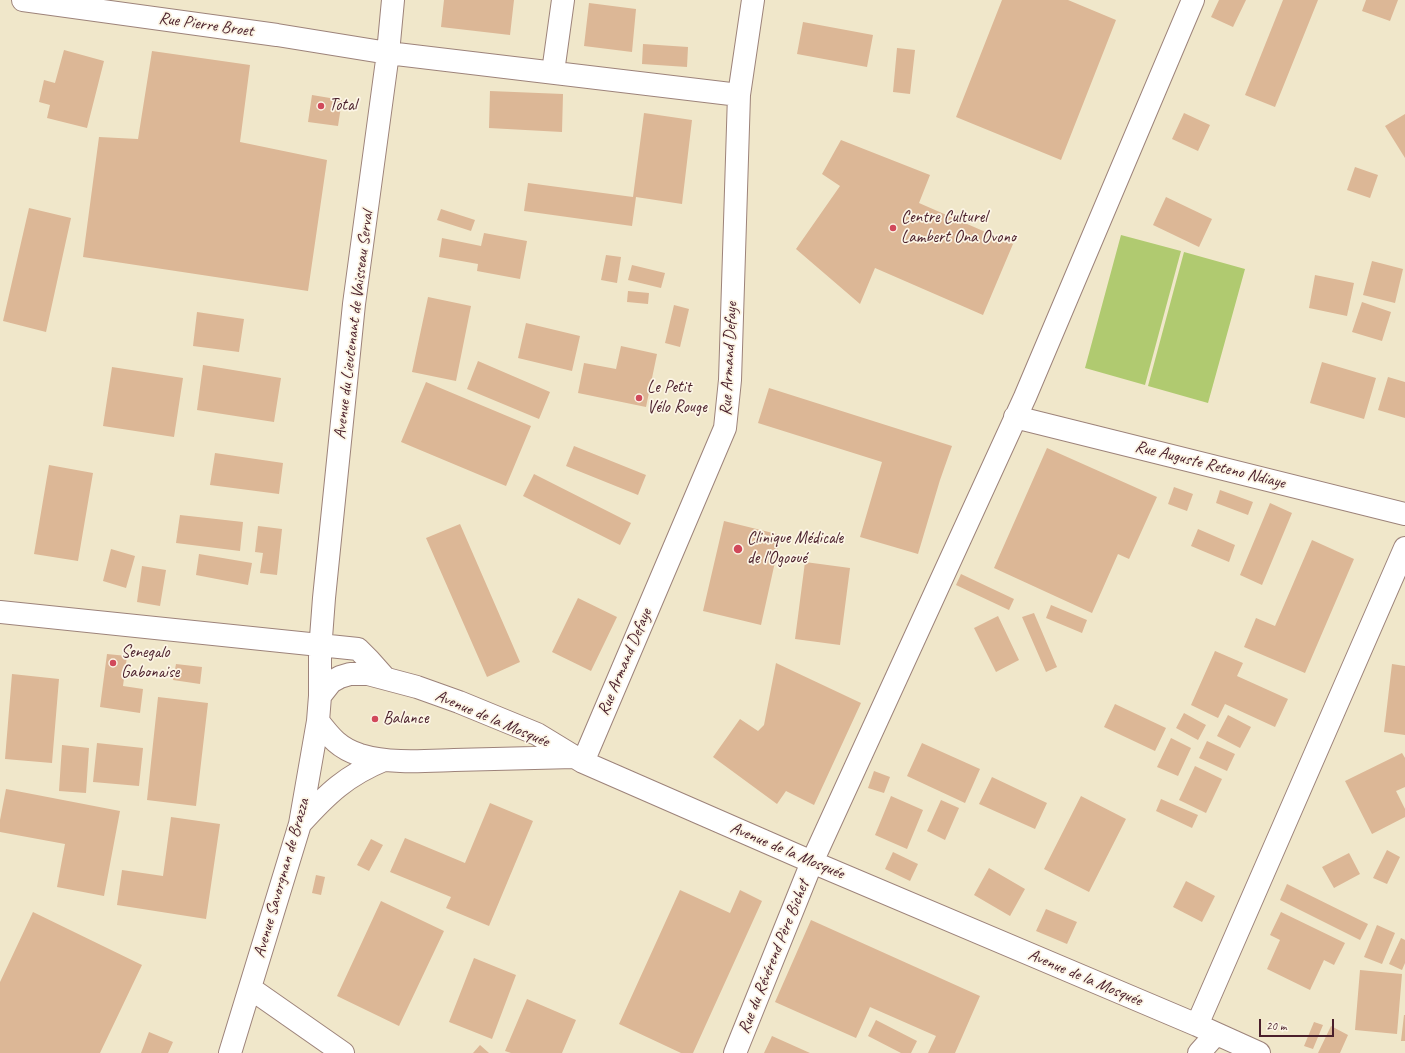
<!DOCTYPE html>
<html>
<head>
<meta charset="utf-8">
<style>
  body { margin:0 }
  #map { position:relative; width:1405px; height:1053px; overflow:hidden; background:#f0e7ca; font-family:Caveat,sans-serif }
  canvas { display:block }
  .scale { position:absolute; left:1259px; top:1019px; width:75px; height:18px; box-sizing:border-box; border:2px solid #4a1f2b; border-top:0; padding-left:5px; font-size:12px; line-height:14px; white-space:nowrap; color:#4a1f2b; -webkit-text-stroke:3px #fcf5e5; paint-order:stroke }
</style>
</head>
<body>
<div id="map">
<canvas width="1405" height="1053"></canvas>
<div class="scale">20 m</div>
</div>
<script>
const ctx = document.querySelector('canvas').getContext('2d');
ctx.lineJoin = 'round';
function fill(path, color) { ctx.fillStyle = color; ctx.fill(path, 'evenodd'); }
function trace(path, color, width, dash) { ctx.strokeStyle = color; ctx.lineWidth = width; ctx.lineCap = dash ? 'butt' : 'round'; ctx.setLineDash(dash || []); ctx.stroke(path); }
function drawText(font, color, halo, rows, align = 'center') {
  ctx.font = font + ' Caveat,sans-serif'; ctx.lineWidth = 3.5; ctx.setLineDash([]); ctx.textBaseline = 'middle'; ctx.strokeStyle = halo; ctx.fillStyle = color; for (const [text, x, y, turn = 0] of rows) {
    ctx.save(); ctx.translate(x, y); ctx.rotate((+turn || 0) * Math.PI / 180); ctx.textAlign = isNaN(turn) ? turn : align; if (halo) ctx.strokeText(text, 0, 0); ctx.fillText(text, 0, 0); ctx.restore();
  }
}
fill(new Path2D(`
  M1121,235L1181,251L1145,385L1085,368Z
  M1184,252L1245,269L1208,403L1148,386Z`), '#b0ca70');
fill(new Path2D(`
  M444,0H514L510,35L441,27Z
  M1002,0H1068L1116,20L1061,160L956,117Z
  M1219,0H1246L1233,27L1211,17Z
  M1283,0H1318L1275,107L1245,95Z
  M1366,0H1398L1390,21L1362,11Z
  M589,3L636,9L632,52L584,46Z
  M803,22L873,35L867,67L797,54Z
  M643,44L688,47L687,67L642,64Z
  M897,48L915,50L910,94L893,92Z
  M64,50L104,61L87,128L47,118L50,105L39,102L44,80L55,83Z
  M152,51L250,65L240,142L327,160L308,291L83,257L99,137L138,139Z
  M490,91L563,94L562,132L489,128Z
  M312,95L342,100L338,126L308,122Z
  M644,113L692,120L682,204L636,197L632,226L524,211L528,183L633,197Z
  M1184,113L1210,125L1198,151L1172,139Z
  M1405,114V158L1385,126Z
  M841,140L930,175L919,203L1013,244L983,315L875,268L860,304L796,249L840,186L822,174Z
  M1355,167L1378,175L1370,198L1347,190Z
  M1166,197L1212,219L1199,247L1153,225Z
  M29,208L71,218L46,332L3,321Z
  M441,209L475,220L471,231L437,220Z
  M484,233L527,241L520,279L477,271L478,264L439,257L442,238L481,246Z
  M606,255L621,257L617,283L601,280Z
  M1372,261L1403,269L1395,303L1363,295Z
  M632,265L665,273L661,288L628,280Z
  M1315,275L1354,283L1347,316L1309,308Z
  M628,291L649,293L648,304L627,302Z
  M428,297L471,306L456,381L412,372Z
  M1362,302L1391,312L1382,341L1352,332Z
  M674,305L689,309L680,347L665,343Z
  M197,312L244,319L239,352L193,346Z
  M526,323L580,336L572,371L518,358Z
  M621,346L657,354L646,407L578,393L584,363L616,369Z
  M478,361L550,392L539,419L467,389Z
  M1322,362L1376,378L1364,419L1310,403Z
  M203,365L281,378L274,422L197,410Z
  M112,367L183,378L174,437L103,426Z
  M1388,377L1405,382V418L1378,410Z
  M426,382L531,426L506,486L401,442Z
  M769,388L952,446L940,480L918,554L860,537L882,462L758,423Z
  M574,446L646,475L638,495L566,466Z
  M1047,448L1157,497L1129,559L1118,554L1092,613L994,568Z
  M215,453L283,463L279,494L210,485Z
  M49,465L93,473L78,561L34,554Z
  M534,474L631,523L620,545L523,496Z
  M1174,487L1193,494L1187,511L1168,504Z
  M1220,490L1253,502L1248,515L1216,503Z
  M1270,503L1292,513L1262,585L1240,575Z
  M180,515L243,522L240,551L176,543Z
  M724,521L781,535L761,625L703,611Z
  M460,524L520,662L487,677L426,538Z
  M258,526L282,529L277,575L260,573L263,553L255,552Z
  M1198,529L1235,545L1229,562L1191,546Z
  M1312,540L1354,559L1305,673L1244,647L1256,618L1275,626Z
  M111,549L135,556L126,588L103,581Z
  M199,554L252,563L248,585L196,575Z
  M805,562L850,568L840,645L795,639Z
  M142,566L166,570L160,606L137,602Z
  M961,574L1014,599L1009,610L956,585Z
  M578,598L617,617L591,671L552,652Z
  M1051,605L1087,620L1082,633L1046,618Z
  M1034,613L1057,667L1046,672L1022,617Z
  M998,616L1019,660L996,672L974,628Z
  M1215,651L1243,663L1237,676L1288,699L1275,727L1225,704L1218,718L1191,705Z
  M107,654L127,656L123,686L143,689L140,713L100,707Z
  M776,663L861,703L814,805L786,791L777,804L713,757L740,719L758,731L764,725Z
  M176,664L202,667L200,684L173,680Z
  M1392,664L1405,666V735L1384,732Z
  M12,674L59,679L52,763L5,759Z
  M158,697L208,703L196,806L147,800Z
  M1115,704L1166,728L1155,751L1104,727Z
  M1184,713L1206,725L1198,740L1176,728Z
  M1228,715L1251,727L1240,748L1217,736Z
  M1171,738L1191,748L1178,776L1157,767Z
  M1207,741L1235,754L1227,771L1199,758Z
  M97,743L143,748L139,786L93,782Z
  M922,743L980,769L965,803L907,776Z
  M62,745L89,748L86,793L59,791Z
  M1402,753L1405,758V787L1396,791L1405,809V817L1372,834L1345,781Z
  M1195,766L1222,779L1206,813L1179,800Z
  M874,771L890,777L884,793L868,788Z
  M992,777L1047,803L1035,829L979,804Z
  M6,789L120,811L104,896L57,887L65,844L0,832V820Z
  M891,796L923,810L907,849L875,835Z
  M1081,796L1126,819L1089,892L1044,869Z
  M1161,799L1198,815L1192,828L1156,811Z
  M941,800L959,808L945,840L927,831Z
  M490,803L533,821L489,926L446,908L451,897L390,872L405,838L465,863Z
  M171,817L220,824L206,919L117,905L122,870L163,876Z
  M371,839L383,845L369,871L357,865Z
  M1387,850L1400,857L1387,884L1373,878Z
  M893,852L918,864L910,881L885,869Z
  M1349,853L1360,874L1334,888L1322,867Z
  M989,868L1025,889L1010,916L974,895Z
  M316,875L325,877L321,895L312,893Z
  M1186,881L1215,896L1202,922L1173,907Z
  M1287,884L1368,924L1360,940L1280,900Z
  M680,890L730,913L740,890L762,901L693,1053H681L619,1024Z
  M381,901L444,931L399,1026L337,996Z
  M1046,909L1077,922L1067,944L1036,931Z
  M33,912L142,965L100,1053H0V982Z
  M1281,912L1345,943L1334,965L1324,960L1310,990L1267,969L1280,940L1270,935Z
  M811,920L980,996L955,1053H928L936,1036L870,1007L856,1038L775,1002Z
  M1377,925L1395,933L1382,964L1364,957Z
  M1401,938L1405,940V963L1402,970L1389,964Z
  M474,958L516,975L492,1039L449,1022Z
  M1360,970L1402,974L1397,1034L1355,1030Z
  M527,999L576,1020L562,1053H511L505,1051Z
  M1404,1015H1405V1041H1401Z
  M876,1020L917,1041L911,1053H901L868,1036Z
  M1314,1022L1323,1025L1313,1049L1304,1046Z
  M1331,1026L1348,1035L1340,1053H1318Z
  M149,1032L173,1042L168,1053H141Z
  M772,1036L810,1053H764Z
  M480,1045L489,1053H473Z`), '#dcb796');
const minor = new Path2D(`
  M23,0L277,35L388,53L739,95
  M553,72L563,0
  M1015,417L1405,514
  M0,612L358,649L369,660L385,678
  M320,696L331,682L340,677L350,674H368L417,687L459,702L537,734L583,762L812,862L1197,1025L1259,1053
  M318,721C331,738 339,748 360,755C390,764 424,761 454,760C494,759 534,758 574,757
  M583,762L725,428L730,380L739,95L753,0
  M300,824C327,794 347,775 384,760
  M250,988L343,1053
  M1197,1025L1405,548
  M230,1053L300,824L318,721L320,696V651L324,598L354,304L388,53L393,0
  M735,1053L812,862L1025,397L1193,0
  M1199,1053L1216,1034`);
trace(minor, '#9d837a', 24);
trace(minor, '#fff', 22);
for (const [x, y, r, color] of [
  [321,106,4,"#d1495b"],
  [893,228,4,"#d1495b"],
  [639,398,4,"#d1495b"],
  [738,549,5,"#d1495b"],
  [113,663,4,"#d1495b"],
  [375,719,4,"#d1495b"]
]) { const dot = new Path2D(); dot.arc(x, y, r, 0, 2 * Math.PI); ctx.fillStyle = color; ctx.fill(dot); trace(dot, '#fcf5e5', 1.5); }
drawText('17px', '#4a1f2b', '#fcf5e5', [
  ["Rue Pierre Broet",206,25,8],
  ["Avenue du Lieutenant de Vaisseau Serval",354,325,-83],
  ["Rue Armand Defaye",729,359,-87],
  ["Rue Auguste Reteno Ndiaye",1210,465,14],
  ["Rue Armand Defaye",625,662,-67],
  ["Avenue de la Mosquée",492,719,23],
  ["Avenue de la Mosquée",787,851,23],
  ["Avenue Savorgnan de Brazza",282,878,-74],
  ["Rue du Révérend Père Bichet",774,957,-68],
  ["Avenue de la Mosquée",1085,978,23]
]);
drawText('17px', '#4a1f2b', '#fcf5e5', [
  ["Total",329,106],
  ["Centre Culturel",901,218],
  ["Lambert Ona Ovono",901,238],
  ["Le Petit",647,388],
  ["Vélo Rouge",647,408],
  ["Clinique Médicale",747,539],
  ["de l'Ogooué",747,559],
  ["Senegalo",121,653],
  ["Gabonaise",121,673],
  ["Balance",383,719]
], 'left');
</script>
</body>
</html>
